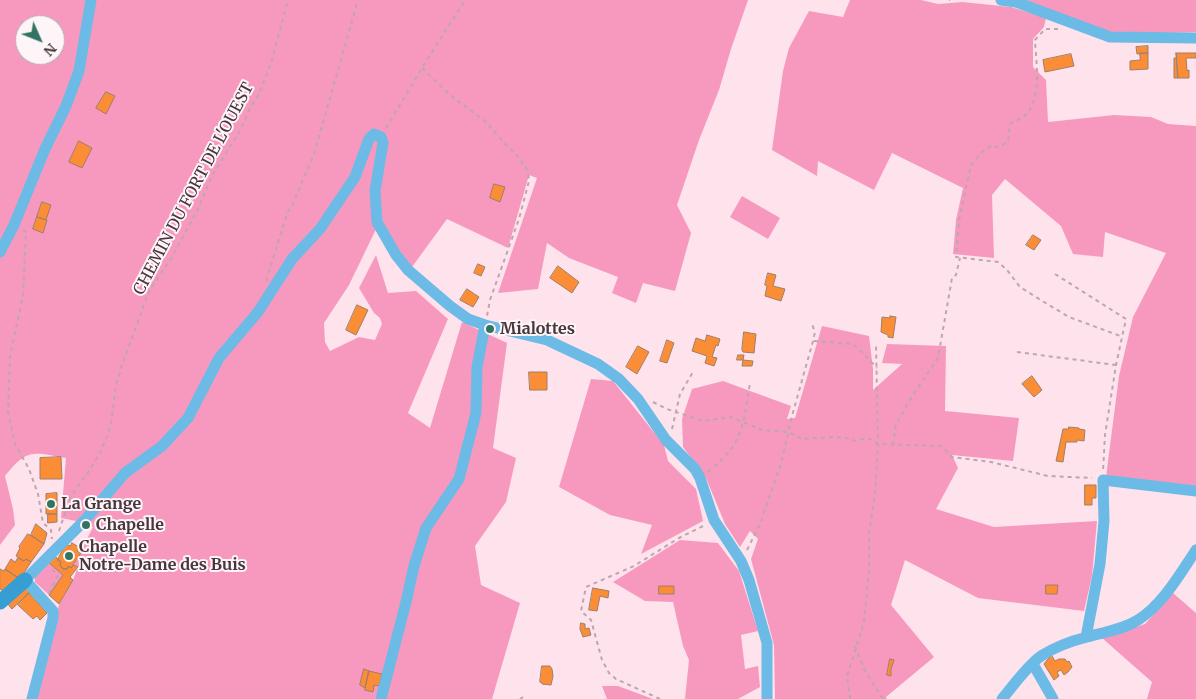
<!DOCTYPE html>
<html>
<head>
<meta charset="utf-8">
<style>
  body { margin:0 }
  #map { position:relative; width:1196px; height:699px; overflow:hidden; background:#fee3ec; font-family:Merriweather,serif }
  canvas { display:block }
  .north { position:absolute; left:15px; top:15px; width:50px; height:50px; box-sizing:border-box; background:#fef5f8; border:1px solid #b5a9ad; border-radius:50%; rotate:134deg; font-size:14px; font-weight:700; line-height:20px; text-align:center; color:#48363d }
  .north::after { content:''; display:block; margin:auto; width:18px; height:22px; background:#327464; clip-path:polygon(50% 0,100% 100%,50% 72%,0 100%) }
</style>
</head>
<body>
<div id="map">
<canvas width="1196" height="699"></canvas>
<div class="north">N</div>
</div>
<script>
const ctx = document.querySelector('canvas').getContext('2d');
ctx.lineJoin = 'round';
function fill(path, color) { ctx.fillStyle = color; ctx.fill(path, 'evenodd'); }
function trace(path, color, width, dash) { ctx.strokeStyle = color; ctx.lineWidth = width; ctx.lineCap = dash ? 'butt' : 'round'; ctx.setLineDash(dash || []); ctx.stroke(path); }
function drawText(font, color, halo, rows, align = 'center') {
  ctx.font = font + ' Merriweather,serif'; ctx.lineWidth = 4; ctx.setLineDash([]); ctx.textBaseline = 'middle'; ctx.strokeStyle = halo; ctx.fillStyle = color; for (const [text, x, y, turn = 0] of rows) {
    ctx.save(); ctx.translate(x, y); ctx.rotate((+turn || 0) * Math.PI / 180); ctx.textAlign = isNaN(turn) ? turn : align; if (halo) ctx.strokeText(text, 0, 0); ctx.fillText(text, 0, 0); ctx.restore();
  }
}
fill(new Path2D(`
  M0,0H748L731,49L719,90L699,140L677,205L691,233L675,291L643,283L636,303L612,293L618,277L569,258L547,243L538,289L498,293L537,178L529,175L508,248L447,219L412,267L396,253L380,221L349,285L324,323L325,342L330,351L359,337L375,340L382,324L380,318L374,313L359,288L376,255L388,293L416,291L448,319L408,413L430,428L462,322L507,343L493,448L516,458L506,502L475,546L481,585L520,603L492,699H36L59,605L73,580L78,567L74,565L93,527L86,523L61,518L66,458C33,452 27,448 5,476L13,509L15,525L0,545ZM25,25H55V55H25Z
  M850,0H921L938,4L962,2L1011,7L1046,18L1044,27L1033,39V67L1046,80L1048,122L1114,115L1151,117L1168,124L1196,126V488L1106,477L1119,376L1133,317L1166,253L1105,232L1103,257L1073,254L1061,226L1005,179L992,195L994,258L953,254L956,220L963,188L892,153L874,190L818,161L817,176L772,150L783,71L789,48L809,11L843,17Z
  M1022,0H1196V32L1112,34Z
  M742,196L780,218L768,239L730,217Z
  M822,326L869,336L873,369V390L902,364L882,363L887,344L946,346L945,411L1019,418L1013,461L952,455L958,468L936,509L994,527L1097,521L1092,576L1084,611L978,598L905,560L891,605L934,657L886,697L887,699H775L774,645L751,559L758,539L750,531L740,547L725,524L706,478L683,447L682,419L692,389L723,381L791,406L787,419L795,418Z
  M591,379L613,381L664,445L668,461L696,489L703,521L641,554L652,525L610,515L559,487Z
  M680,540L718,543L739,571L758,631L741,635L745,669L758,666L760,687L738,699H685L689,660L683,646L673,602L645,601L613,582Z
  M48,562L63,575L49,595L35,582V575Z
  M1173,593L1196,613V699H1147L1152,682L1102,638L1145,624Z
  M602,686H618L653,699H607Z`), '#f799be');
const building = new Path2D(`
  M1148,46V53L1137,54L1136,47Z
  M1140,53H1148V69L1130,70V61L1140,60Z
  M1176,53L1178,78H1174V58H1176Z
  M1177,53H1196V58H1186L1187,71L1189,70V78H1178Z
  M1071,54L1074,66L1045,72L1043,60Z
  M106,92L115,96L106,114L96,108Z
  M79,141L92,148L82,168L69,162Z
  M494,184L505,187L500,202L490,198Z
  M42,202L51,205L46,220L37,217Z
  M37,217L47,220L43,233L33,229Z
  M1033,235L1041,240L1034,250L1026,245Z
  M478,264L485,267L481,276L474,273Z
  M558,266L579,282L572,293L550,278Z
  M768,273L776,275L773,286L785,289L781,301L765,296L767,286L765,285Z
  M467,289L479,297L473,307L460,300Z
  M357,305L368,310L356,335L346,330Z
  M890,316L896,317L893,338L888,337V335L881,332L882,317L890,318Z
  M744,332L756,334L754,353L743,352L742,350Z
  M707,335L720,339L718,346L716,345L712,357L717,358L714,366L705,363L707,356L692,351L696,338L705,341Z
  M667,340L674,343L667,363L660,361Z
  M638,346L649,352L637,374L626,367Z
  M738,355H744L743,360L753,361L752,366H742L743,360H737Z
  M529,372H547V390H530Z
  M1032,376L1042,390L1034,397L1022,384Z
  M1069,427L1079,428V429L1085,430L1084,441L1077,440V442H1066L1063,462L1056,461L1063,429H1068Z
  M61,457L62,479H40V458Z
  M1085,485H1096V498H1092V505H1085Z
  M57,493V514H46V494Z
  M48,514H57V522L48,523Z
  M36,524L47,533L44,544L31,535Z
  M28,534L44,544L31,562L26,559L24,561L16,556L20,548L19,547Z
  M72,543L79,547L77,551L81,553L71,568L68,566L67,569H63L60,565L61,562L57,560L66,544L70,546Z
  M55,556L61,562L60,565L63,569H67L68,566L71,568L74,565L78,567L70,577L73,580L59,604L49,595L63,575L48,562Z
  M18,558L24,561L26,559L31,562L20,579L5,569L11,559L15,562Z
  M0,569L4,571L5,569L20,579L7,593L0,589Z
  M1046,585H1058L1057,594H1046Z
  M28,586L29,593L12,609L6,602Z
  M659,586H674V594H659Z
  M593,588L609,591L608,598L600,596L597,611L589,610Z
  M29,593L47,613L40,620L37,616L33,619L18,605Z
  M581,623L585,624V629L589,628L591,635L583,637L580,629Z
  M1052,656L1055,661L1059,659H1065L1067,662L1069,661L1072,667L1068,672L1064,675L1061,670L1057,672L1059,676L1054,680L1044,664L1047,660Z
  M890,659L894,660L891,669V676L887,675Z
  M542,666H550L552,669L553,676L551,685L542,684V683L540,682Z
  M364,669L369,671L365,688L360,685Z
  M369,671L382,674L379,686L374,685L373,692L365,690Z`);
fill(building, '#fa8d36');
trace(building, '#a07e68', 1);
trace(new Path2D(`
  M949,0H950
  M1058,29H1045L1035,40C1036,63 1042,94 1027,114C1023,118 1015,121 1010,124L1008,141L1000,147L991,146L982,152L971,165L959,220L956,257L998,262L1007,270L1020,287L1044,302L1069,317L1123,337
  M422,68L450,95L486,122L507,146L517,155L528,171L529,181L519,219L490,300L487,316
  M386,128L422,68L465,0
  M23,230L26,232L23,296L10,356L8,412L15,444L29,469L38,494L43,523L51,530L52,539
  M1055,274L1126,319L1116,365L1105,435L1103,471
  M266,281L288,211L292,206L314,154L358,0
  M814,341L852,344L858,348L877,368
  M1017,352L1116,365
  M653,402L667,409L703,421L731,417L762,430L788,432L803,439L832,437L847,438L855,441L863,439H870L878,444L942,446L952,457L991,462L1048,476L1092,478
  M672,429L680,394L693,372
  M893,445L896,424L911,398L938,358L952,278L956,275L960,258
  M708,472C744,443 743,425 750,383
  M59,531L70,498L89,471L101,451L107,436L111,423L116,386L121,368L149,291L172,257L196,213L213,174L241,129L250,108L259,94L272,60L288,0
  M747,550L760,524L781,464L792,416L813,341L815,332L812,324
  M49,593L58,575L51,568
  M855,646L864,669L883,699
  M520,699L523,697
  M660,699L616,679L609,673L602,660L591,620L581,611L586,587L634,566L679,538L705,525
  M850,699L847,676L864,622L869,569V533L875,495L878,444L876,344`), '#bea6af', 2, [4, 4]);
trace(new Path2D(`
  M1001,0L1016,2L1110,37L1196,38
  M0,252L14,225L45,149L66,106L79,71L91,0
  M1086,637L1100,564L1104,521L1103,480L1196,491
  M1033,664L1053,699
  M32,699L53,618V611L25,580L84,521L125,473L162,446L188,418L219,358L258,312L292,259L320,229L355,177L369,139L374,134L381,137L383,143L375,191L377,222L396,255L408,270L450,306L468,319L485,325L547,340L598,364L619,379L638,399L666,440L695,469L700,478L714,520L741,561L749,580L767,643V699
  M381,699L406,602L414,566L426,528L459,479L476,413L477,367L485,325
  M1002,699C1013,686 1027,666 1041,656C1055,647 1071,641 1087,637C1104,632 1122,630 1138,620C1163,604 1180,574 1196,550`), '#6cbae6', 11);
trace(new Path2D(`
  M0,602L25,580`), '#369ed2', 15);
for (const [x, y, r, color] of [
  [490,329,5,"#327464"],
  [51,504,5,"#327464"],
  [86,525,5,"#327464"],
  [69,556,5,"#327464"]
]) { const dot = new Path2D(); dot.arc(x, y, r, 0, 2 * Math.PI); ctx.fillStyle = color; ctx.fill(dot); trace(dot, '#fef5f8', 2); }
drawText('16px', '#48363d', '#fef5f8', [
  ["CHEMIN DU FORT DE L'OUEST",194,189,-62]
]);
drawText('bold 16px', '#48363d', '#fef5f8', [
  ["Mialottes",500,329],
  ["La Grange",61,504],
  ["Chapelle",96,525],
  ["Chapelle",79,547],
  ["Notre-Dame des Buis",79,565]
], 'left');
</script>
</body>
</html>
